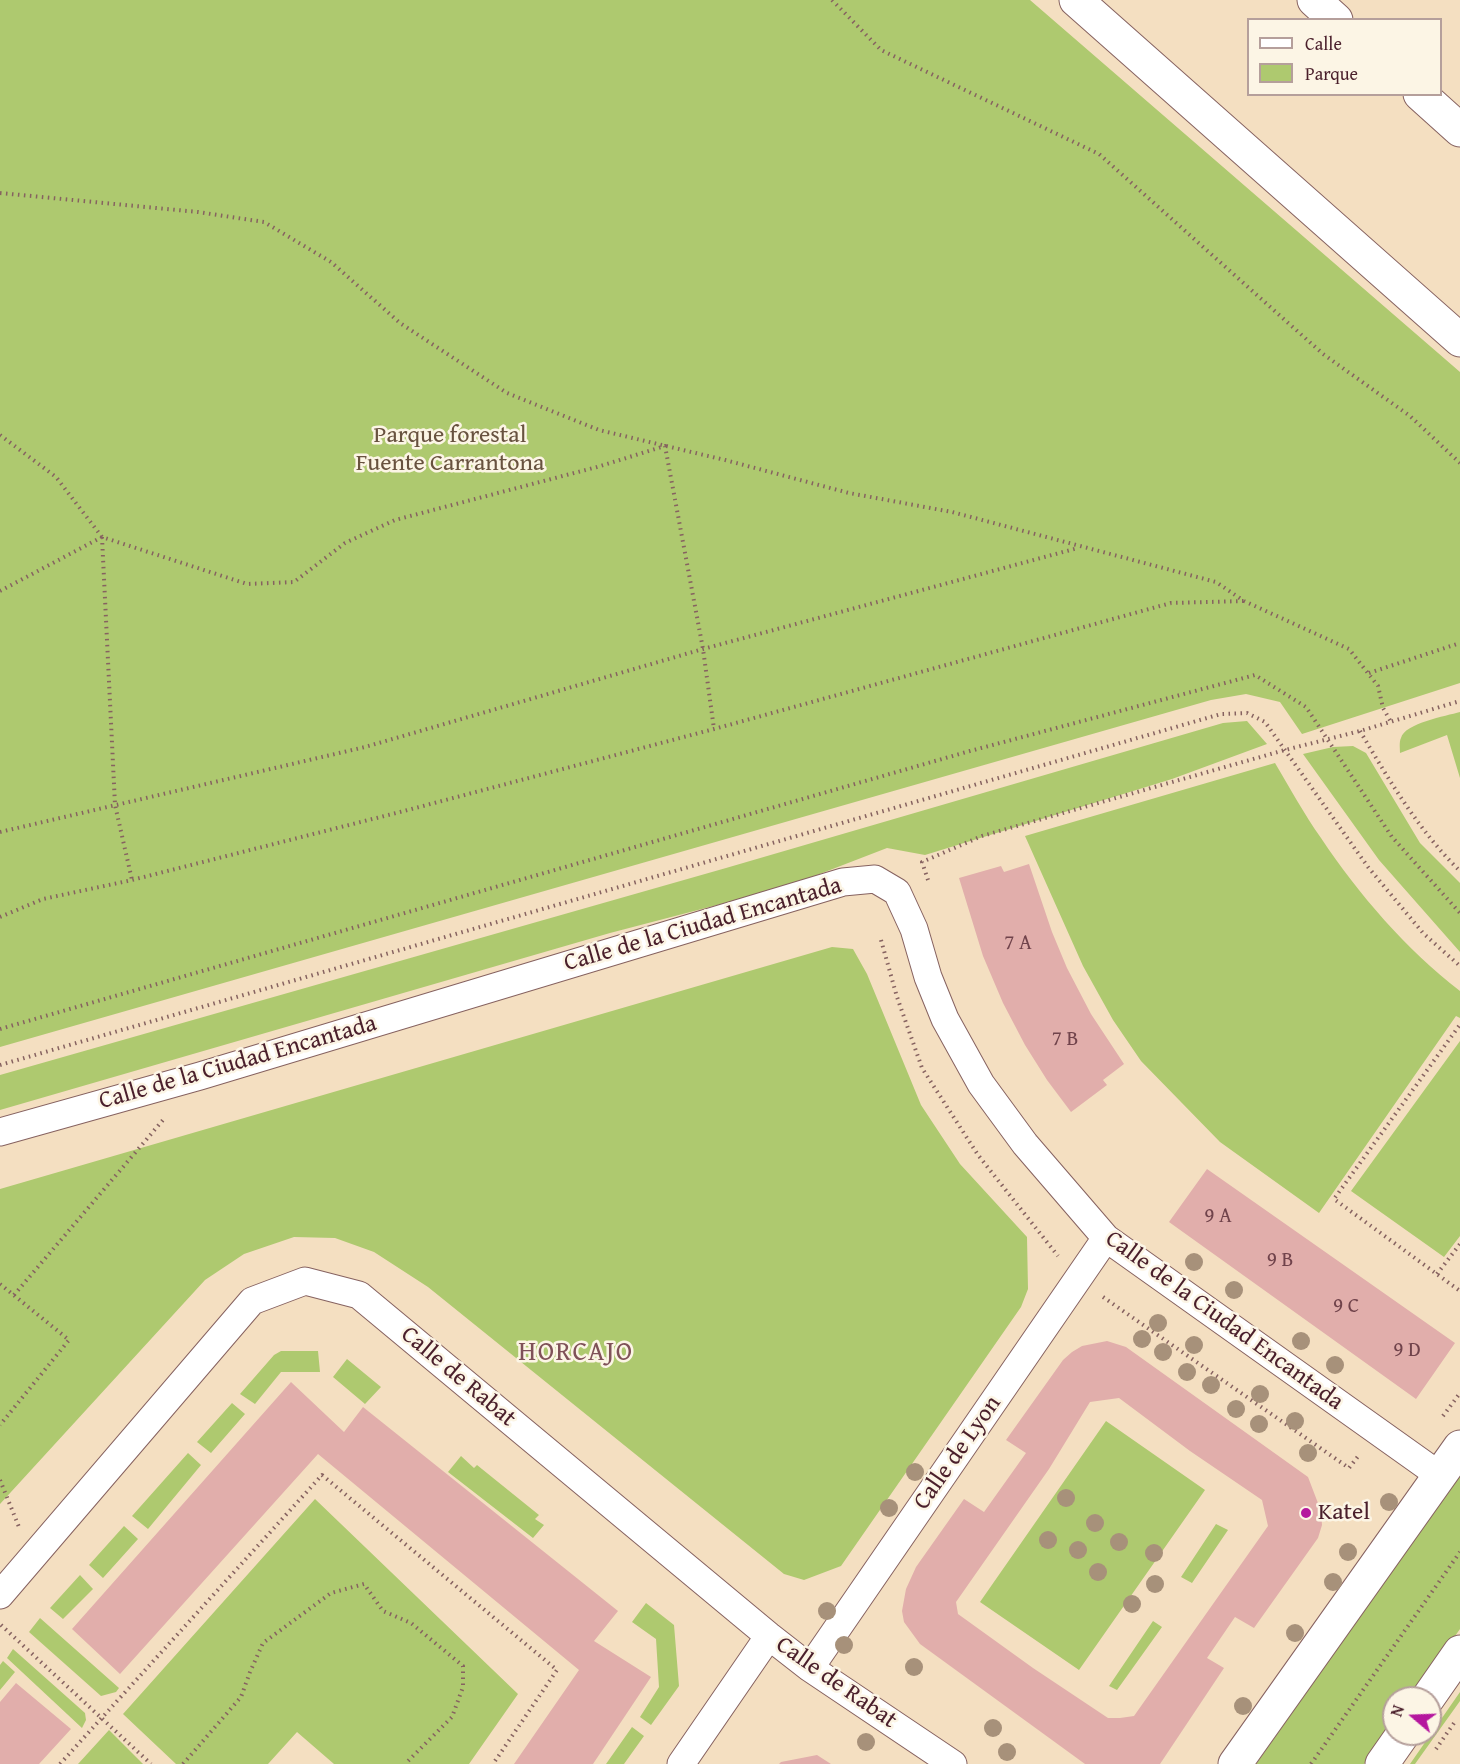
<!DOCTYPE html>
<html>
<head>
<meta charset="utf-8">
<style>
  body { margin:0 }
  #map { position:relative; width:1460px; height:1764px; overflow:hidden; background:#f4dfc1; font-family:"Gentium Book Plus",serif }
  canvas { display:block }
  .legend { position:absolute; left:1247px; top:18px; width:195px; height:78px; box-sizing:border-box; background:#fcf5e5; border:2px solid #b59f9b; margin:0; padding:8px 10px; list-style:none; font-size:18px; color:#4a1f2b }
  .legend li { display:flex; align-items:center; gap:12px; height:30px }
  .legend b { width:30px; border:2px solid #b59f9b }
  .north { position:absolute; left:1382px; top:1686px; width:60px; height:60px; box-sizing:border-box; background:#fcf5e5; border:2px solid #b59f9b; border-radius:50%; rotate:289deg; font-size:16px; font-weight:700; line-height:24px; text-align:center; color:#4a1f2b }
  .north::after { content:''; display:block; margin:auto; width:21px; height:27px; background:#b5179e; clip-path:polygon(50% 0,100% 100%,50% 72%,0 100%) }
</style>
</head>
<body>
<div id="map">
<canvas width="1460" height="1764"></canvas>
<ul class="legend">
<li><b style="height:8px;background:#fff"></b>Calle</li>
<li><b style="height:16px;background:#aec96f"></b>Parque</li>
</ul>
<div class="north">N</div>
</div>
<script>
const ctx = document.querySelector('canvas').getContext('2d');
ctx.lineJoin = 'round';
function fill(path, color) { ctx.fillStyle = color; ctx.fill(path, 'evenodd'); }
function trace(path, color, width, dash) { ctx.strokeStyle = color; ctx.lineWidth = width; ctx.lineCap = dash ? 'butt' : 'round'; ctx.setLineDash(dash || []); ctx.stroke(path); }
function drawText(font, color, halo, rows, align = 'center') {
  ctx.font = font + ' "Gentium Book Plus",serif'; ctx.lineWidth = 5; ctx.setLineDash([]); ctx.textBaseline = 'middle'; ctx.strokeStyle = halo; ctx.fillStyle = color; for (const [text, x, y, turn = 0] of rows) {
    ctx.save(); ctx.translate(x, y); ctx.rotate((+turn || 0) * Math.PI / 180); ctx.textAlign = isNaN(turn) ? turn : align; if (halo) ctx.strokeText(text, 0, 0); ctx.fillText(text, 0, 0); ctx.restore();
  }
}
fill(new Path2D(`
  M0,0H1030L1460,372V683L1302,734L1280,702L1246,694L1211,700L0,1047Z
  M1460,712V778L1447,735L1400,753C1400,748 1399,742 1401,738C1405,723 1446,716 1460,712Z
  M1247,721L1267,744L1172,779L925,855L887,848L786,887L610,933L0,1110V1075L726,868L1223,723Z
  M1353,746L1366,753L1420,843L1460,883V952L1379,860L1303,754L1333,747Z
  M1275,763C1290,788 1304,814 1321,838C1359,895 1406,949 1460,991V1018L1456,1016L1319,1213L1220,1142L1141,1061L1113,1020L1083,966L1025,836Z
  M832,947L853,949L867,974L921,1105L960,1164L1027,1237L1028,1289L1021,1307L841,1566L804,1580L784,1574L428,1287L374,1252L335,1238L294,1237L244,1254L205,1280L0,1504V1189Z
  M1460,1041V1236L1444,1257L1351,1191Z
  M281,1351H318L320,1372H281L255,1404L240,1394L274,1355Z
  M347,1359L381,1387L365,1404L333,1377Z
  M232,1403L245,1414L211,1453L197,1442Z
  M1106,1421L1205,1490L1079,1670L980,1602Z
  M188,1453L201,1465L148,1529L132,1516Z
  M461,1456L474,1468L477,1465L539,1515L535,1519L544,1525L533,1538L448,1472Z
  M1460,1474V1629L1411,1698H1394V1721L1364,1764H1256Z
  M315,1499L518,1694L469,1764H334L297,1732L268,1764H176L123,1714Z
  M1216,1524L1228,1530L1192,1583L1181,1577Z
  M124,1526L138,1539L103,1578L89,1565Z
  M80,1575L93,1589L63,1619L50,1608Z
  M646,1603L674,1625L679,1686L651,1725L640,1717L659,1687L656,1639L632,1622Z
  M40,1618L119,1688L116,1692L101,1696L29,1632Z
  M1153,1621L1162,1627L1117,1690L1109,1686Z
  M13,1649L85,1713L86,1720L82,1728L7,1658Z
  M3,1661L15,1672L0,1690V1665Z
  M1460,1692V1701L1415,1764H1410Z
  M632,1727L644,1736L624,1764H606Z
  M109,1730L143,1764H78Z`), '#aec96f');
fill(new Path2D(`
  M1029,864L1052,932L1067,968L1091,1014L1124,1064L1103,1080L1107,1085L1071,1112L1047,1080L1025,1045L1003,1003L983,956L959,878L1001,866L1004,872Z
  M1207,1169L1455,1343L1416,1399L1169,1222Z
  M1107,1341L1126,1347L1308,1477L1321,1511L1322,1525L1318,1538L1254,1628L1235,1617L1207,1658L1224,1668L1160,1764H1085L920,1644L904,1622L902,1611L906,1589L916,1567L964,1499L984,1512L1026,1453L1006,1440L1063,1360L1072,1352L1082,1346ZM1119,1398L1190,1451L1262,1500L1268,1526L1134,1716L1120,1718H1108L1033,1668L958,1614L956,1602L1049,1469L1090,1402Z
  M291,1382L344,1432L363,1407L618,1611L594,1641L651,1677L593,1764H514L579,1670L318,1454L120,1674L72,1629Z
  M16,1683L71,1729L39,1764H0V1702Z
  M817,1755L831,1764H779L781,1762Z`), '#e1aeab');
const street = new Path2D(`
  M0,1132L200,1076L843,882L875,879L897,892L914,929L928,977L945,1019L981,1084L1025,1144L1106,1238L1439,1475
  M0,1595L252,1301L305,1281L359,1295L769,1636L810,1668L953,1764
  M810,1668L1106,1238
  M681,1764L769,1636`);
const primary = new Path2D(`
  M1428,1698L1460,1652
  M1235,1764L1460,1447
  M1382,1764L1403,1734`);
const highway = new Path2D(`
  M1076,0L1460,340
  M1314,0L1336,20
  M1420,94L1460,130`);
trace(street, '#866260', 29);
trace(primary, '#866260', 35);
trace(highway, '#866260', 35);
trace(new Path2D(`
  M832,0L881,50L1099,154L1323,354L1410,416L1460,463
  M0,193L198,212L264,222L331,262L400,323L507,393L599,430L725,460L849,493L952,512L1216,582L1244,601L1349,649L1378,686L1383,708L1391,722
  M0,435L56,477L102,537L247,584L294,582L345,543L395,520L597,467L665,446L703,649L714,729
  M102,537L115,805L132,880
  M0,591L102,537
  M1369,673L1460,643
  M1360,731C1389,780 1419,831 1460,871
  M0,832L365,747L703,649L1078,548
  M928,880L922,862L982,836L1285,750L1360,731L1460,701
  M0,917L43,899L132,880L404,811L714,729L1171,603L1244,601
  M881,940L897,997L922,1068L978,1155L1058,1256
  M1459,1026L1334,1199L1460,1291
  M0,1029L970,751L1255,675L1306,707L1392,837L1460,913
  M0,1065L1221,714L1247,713L1265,722L1368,867L1423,933L1460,966
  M1437,1274L1460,1244
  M0,1284L69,1340L0,1425
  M14,1295L163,1120
  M1103,1297L1349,1468L1359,1455
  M1443,1416L1460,1393
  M0,1480L19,1527
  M1,1625L151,1764
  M1436,1749L1454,1723
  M60,1764L322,1475L557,1670L493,1764
  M183,1764L241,1697L250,1672L263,1643L331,1593L364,1584L383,1611L411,1623L463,1666V1687L452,1717L405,1764
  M1311,1764L1460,1552`), '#866260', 4, [1.5, 4.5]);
trace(street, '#fff', 27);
trace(primary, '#fff', 33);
trace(highway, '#fff', 33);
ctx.fillStyle = '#a7917a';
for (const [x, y] of [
  [1194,1262],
  [1234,1290],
  [1158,1323],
  [1142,1339],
  [1301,1341],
  [1194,1345],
  [1163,1352],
  [1335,1365],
  [1187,1372],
  [1211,1385],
  [1260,1394],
  [1236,1409],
  [1295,1421],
  [1259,1424],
  [1308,1453],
  [915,1472],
  [1066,1498],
  [1389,1502],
  [889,1508],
  [1095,1523],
  [1048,1540],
  [1119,1542],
  [1078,1550],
  [1348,1552],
  [1154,1553],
  [1098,1572],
  [1333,1582],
  [1155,1584],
  [1132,1604],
  [827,1611],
  [1295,1633],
  [844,1645],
  [914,1667],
  [1243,1706],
  [993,1728],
  [866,1742],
  [1007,1752]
]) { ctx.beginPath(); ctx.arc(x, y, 9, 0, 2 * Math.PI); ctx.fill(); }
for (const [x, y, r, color] of [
  [1306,1513,6,"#b5179e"]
]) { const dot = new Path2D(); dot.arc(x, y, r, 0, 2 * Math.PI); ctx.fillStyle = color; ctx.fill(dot); trace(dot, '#fcf5e5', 2); }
drawText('21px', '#70434b', null, [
  ["7 A",1018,944],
  ["7 B",1065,1040],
  ["9 A",1218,1217],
  ["9 B",1280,1261],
  ["9 C",1346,1307],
  ["9 D",1407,1351]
]);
drawText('24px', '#68523f', '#fcf5e5', [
  ["Parque forestal",450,436],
  ["Fuente Carrantona",450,464]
]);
drawText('24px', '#4a1f2b', '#fcf5e5', [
  ["Calle de la Ciudad Encantada",703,925,-16],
  ["Calle de la Ciudad Encantada",238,1063,-16],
  ["Calle de la Ciudad Encantada",1224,1321,36],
  ["Calle de Rabat",458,1377,40],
  ["Calle de Lyon",958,1453,-55],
  ["Calle de Rabat",836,1683,35]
]);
drawText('24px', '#4a1f2b', '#fcf5e5', [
  ["Katel",1318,1513]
], 'left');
ctx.letterSpacing = '1.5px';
drawText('27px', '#7f5158', '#fcf5e5', [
  ["HORCAJO",576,1353]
]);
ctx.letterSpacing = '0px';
</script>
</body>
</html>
